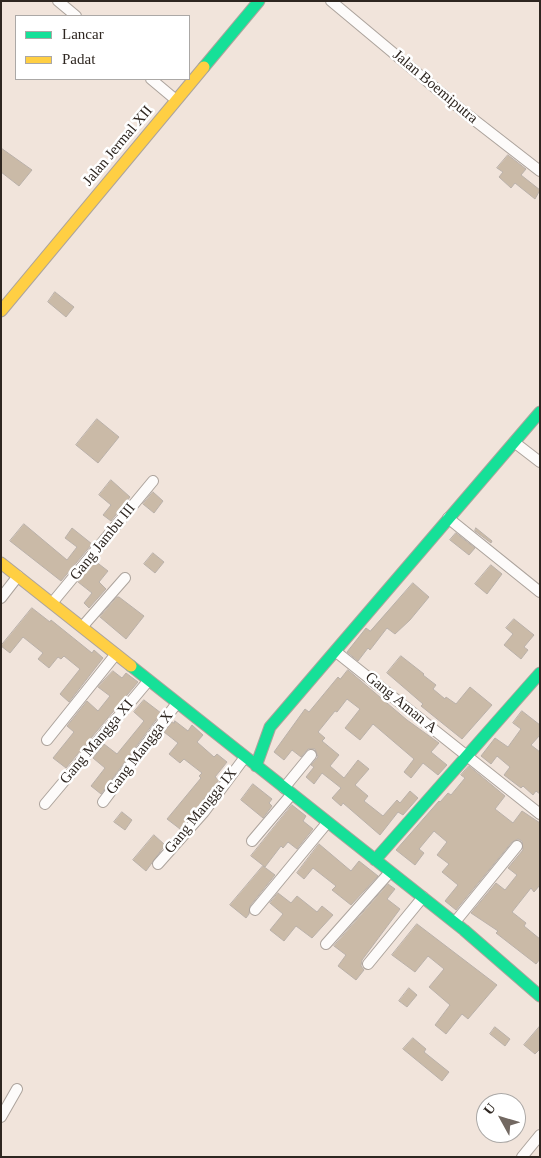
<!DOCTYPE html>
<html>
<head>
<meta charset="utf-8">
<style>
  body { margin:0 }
  #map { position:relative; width:541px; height:1158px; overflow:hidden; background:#f1e4db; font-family:"Times New Roman",serif }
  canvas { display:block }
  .frame { position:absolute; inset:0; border:2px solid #2e2620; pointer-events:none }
  .legend { position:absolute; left:15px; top:15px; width:175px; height:65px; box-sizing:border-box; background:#fff; border:1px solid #aba8a6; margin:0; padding:6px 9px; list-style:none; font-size:15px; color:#2e2620 }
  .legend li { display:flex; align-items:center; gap:10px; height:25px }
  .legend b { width:25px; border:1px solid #aba8a6 }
  .north { position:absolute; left:476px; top:1093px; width:50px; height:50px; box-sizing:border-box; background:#fff; border:1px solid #aba8a6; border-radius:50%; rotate:309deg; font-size:14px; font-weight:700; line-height:20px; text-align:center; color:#2e2620 }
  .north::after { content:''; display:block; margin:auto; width:18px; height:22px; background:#726861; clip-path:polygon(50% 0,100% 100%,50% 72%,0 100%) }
</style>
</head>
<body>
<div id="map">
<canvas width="541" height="1158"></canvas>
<div class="frame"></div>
<ul class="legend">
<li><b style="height:6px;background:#16e098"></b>Lancar</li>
<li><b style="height:6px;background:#ffcf43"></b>Padat</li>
</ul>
<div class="north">U</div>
</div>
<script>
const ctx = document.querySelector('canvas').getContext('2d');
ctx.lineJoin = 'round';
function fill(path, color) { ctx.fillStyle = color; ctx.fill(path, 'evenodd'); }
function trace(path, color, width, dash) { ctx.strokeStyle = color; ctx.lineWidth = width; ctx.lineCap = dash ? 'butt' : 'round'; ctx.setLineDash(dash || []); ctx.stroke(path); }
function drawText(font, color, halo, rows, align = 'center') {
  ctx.font = font + ' "Times New Roman",serif'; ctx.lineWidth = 5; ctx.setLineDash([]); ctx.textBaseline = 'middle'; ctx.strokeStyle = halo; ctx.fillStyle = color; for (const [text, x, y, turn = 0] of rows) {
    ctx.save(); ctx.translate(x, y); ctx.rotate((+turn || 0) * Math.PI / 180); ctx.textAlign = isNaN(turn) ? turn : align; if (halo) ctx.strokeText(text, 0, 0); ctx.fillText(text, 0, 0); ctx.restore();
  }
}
const building = new Path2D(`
  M1,148L32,170L19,186L1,172Z
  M508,155L526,169L521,175L540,190L535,199L515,183L511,188L499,177L503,172L497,168Z
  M55,292L74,307L66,317L48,302Z
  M97,419L119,437L98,463L76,445Z
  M111,480L130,497L111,521L103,515L111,505L99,495Z
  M153,492L163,501L154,513L143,504Z
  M24,524L67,560L77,547L65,538L72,528L92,544L61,581L10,541Z
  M476,528L492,541L491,543L475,531Z
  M456,533L475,548L469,555L450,540Z
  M153,553L164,562L155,573L144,564Z
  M95,561L108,571L99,582L106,589L89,608L84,603L92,593L78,582Z
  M491,565L502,574L487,594L475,584Z
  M413,583L429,597L410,620L395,634L387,628L370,650L368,648L358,661L347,652L366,628L370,631Z
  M117,597H119L144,616L126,639L100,617Z
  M32,608L50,622L51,620L92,653L94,650L103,658L69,702L60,694L80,669L64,656L61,659L58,657L49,668L38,659L43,653L23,637L10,653L1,646Z
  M514,619L534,635L524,647L528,650L521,659L504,645L513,634L506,628Z
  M401,656L424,674L423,675L436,685L433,689L445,699L446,697L456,704L470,687L492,705L462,739L421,706L423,704L387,673Z
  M348,670L407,720L439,743L431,752L447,765L438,775L423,763L411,778L404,772L414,759L373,724L360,740L345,728L360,709L347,699L337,712L335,711L318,732L325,738L322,741L339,755L330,766L344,778L358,760L369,769L355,785L368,796L364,801L383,816L397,800L400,803L410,791L418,798L403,815L398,812L380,835L343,803L341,806L332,798L341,788L322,773L314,784L306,777L314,767L311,765L318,757L315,749H308L301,757L292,750L284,760L274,752L305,709L309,712L338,677L340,679Z
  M113,671L122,678L126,673L138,682L66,768L53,758L74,732L67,726L87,701L98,711L110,696L98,687Z
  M144,700L161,713L101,794L91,786L105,768L93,758L104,744L117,754L144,721L134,712Z
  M522,711L540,725V735L531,745L540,752V794L536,791L533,795L523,786L521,788L504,775L510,767L497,756L491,764L481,756L495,738L508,747L521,729L513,723Z
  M175,721L188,731L192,725L203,735L197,742L214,757L217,754L227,762L215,777L219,780L180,829L167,819L201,778L199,776L202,773L184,759L180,763L169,754L178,743L164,732L172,722L174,723Z
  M469,766L505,796L495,809L513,823L522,811L540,823V885L534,892L531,888L512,912L526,923L524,926L540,939V959L536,964L496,933L498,931L471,913L496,883L505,890L517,875L508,868L523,850L522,841L518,839L512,842L456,910L445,901L458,885L442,872L449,864L437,855L447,842L434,831L419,849L424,853L415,865L396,850L439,801L440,802L448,793L451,795L465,778L461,775Z
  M253,784L272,799L269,803L272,806L263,818L241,800Z
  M292,805L306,816L303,821L313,829L297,849L288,842L283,848L281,846L265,867L251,856Z
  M122,812L132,820L125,830L114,822Z
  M154,835L165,845L146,871L133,860Z
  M319,844L351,871L359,861L378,876L351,905L332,890L336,886L313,868L304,879L297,873Z
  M263,866L275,875L250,906L249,914L246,918L230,905Z
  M388,884L395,889L387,899L400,909L362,960L361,966L364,970L356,980L338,966L346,955L334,946Z
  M278,893L291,903L297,896L317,912L322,906L333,915L312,938L296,926L284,941L270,930L283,914L270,903Z
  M417,924L497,985L468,1019L462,1014L446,1034L435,1025L450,1005L429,987L444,969L428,956L415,972L392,955Z
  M409,988L417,995L407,1007L399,1001Z
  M540,1026V1049L535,1054L524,1045Z
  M495,1027L510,1039L505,1046L490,1034Z
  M413,1038L426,1049L424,1052L449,1072L442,1081L403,1049Z`);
fill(building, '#cabaa7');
trace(building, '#b9b0a9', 1);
const street = new Path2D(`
  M58,1L76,16
  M331,1L464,112L540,171
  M151,79L176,100
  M514,442L540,462
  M448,518L540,592
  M1,598L18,576
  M52,603L153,481
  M82,627L125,578
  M335,651L540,814
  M47,740L116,654
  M284,788L311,755
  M103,802L177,703
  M45,804L149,680
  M252,841L291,795
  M158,864L204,812L245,757
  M255,910L327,823
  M455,922L517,846
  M326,944L390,872
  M368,964L423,897
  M1,1117L17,1089
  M522,1157L540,1135`);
const fast = new Path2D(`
  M204,67L259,1
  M131,666L464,930L540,996
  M256,766L270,727L540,412
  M375,860L540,673`);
const slow = new Path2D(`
  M1,311L204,67
  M1,563L131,666`);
trace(street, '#aca39c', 12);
trace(fast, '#aca39c', 13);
trace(slow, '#aca39c', 13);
trace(street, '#fdfbfa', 10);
trace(fast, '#16e098', 11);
trace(slow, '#ffcf43', 11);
drawText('15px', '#2e2620', '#fff', [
  ["Jalan Boemiputra",435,87,40],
  ["Jalan Jermal XII",118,146,-50],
  ["Gang Jambu III",103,542,-51],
  ["Gang Aman A",401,703,39],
  ["Gang Mangga XI",97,742,-50],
  ["Gang Mangga X",140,753,-53],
  ["Gang Mangga IX",201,811,-51]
]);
</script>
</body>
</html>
